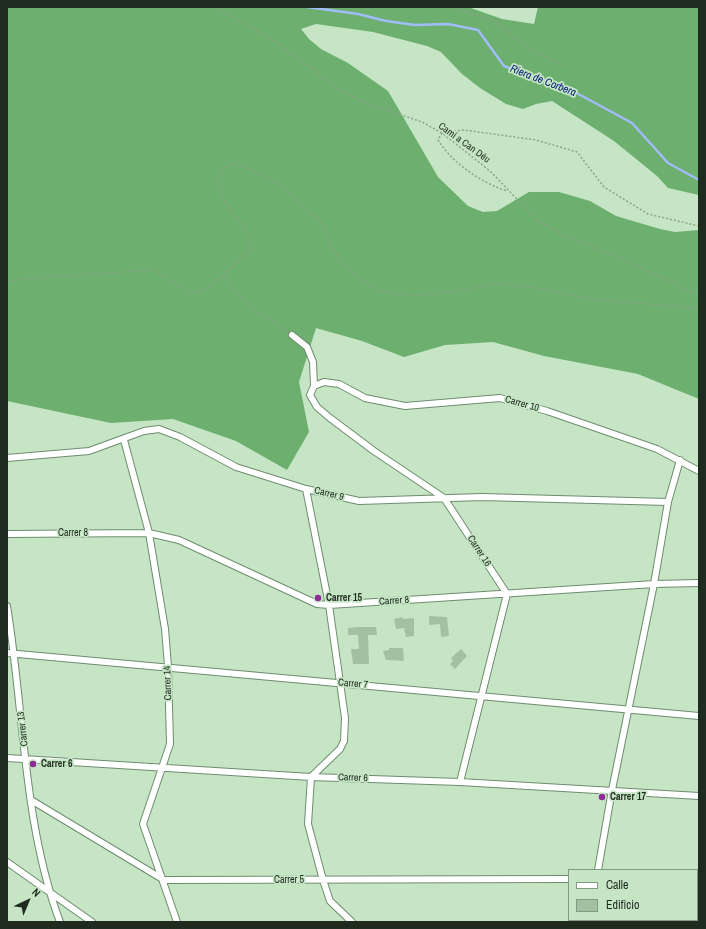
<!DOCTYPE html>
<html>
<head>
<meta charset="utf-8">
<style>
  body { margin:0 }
  #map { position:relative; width:706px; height:929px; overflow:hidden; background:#c5e5c5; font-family:"Archivo Narrow",sans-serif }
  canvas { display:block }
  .frame { position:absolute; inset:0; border:8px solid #1f2b1f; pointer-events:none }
  .legend { position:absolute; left:568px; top:869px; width:130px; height:52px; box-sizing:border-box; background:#c5e5c5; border:1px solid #839b83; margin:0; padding:5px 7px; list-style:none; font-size:12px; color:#1f2b1f }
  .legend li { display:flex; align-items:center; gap:8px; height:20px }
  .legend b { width:20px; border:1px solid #839b83 }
  .north { position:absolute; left:8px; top:881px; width:40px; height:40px; -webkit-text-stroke:3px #c5e5c5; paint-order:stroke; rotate:44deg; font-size:11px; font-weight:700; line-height:16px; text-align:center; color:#1f2b1f }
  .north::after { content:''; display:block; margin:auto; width:14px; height:18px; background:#1f2b1f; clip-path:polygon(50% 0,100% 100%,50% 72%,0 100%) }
</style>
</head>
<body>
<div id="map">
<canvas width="706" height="929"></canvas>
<div class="frame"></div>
<ul class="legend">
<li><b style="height:5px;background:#fff"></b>Calle</li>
<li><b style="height:11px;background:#a2c1a2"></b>Edificio</li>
</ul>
<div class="north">N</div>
</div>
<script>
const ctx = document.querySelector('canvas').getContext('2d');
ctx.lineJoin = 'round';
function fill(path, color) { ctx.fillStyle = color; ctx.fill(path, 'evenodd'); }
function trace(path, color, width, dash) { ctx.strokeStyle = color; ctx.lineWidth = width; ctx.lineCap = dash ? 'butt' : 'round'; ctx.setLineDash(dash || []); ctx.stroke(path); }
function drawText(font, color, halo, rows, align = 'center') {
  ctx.font = font + ' "Archivo Narrow",sans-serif'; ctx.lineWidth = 3.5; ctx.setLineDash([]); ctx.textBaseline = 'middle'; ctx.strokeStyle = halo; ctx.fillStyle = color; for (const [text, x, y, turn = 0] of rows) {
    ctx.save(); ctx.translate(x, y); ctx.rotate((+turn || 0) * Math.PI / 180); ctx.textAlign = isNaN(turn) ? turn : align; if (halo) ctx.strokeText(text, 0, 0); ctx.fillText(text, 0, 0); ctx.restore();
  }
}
fill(new Path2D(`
  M7,7H468L502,19L534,24L538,7H699V195L668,188L657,176L614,141L552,101L536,104L523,109L506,104L480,88L462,74L441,52L427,46L373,32L316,24L301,29L309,39L321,49L348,63L388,91L438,177L468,206L483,212L497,211L529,192H559L590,201L616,216L660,229L675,232L699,230V399L638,374L544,356L493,342L445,345L404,357L362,341L316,328L299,382L309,432L287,470L236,441L173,419L111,423L7,401Z`), '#6caf6e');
trace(new Path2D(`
  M307,7L358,14L386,21L415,25L448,24L478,30L504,66L571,90L632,123L668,163L699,180`), '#a0bdfa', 2.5);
fill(new Path2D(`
  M429,616L447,617L449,636L441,637L440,624L429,625Z
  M403,617V619L414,618V636L406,637L404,628L396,629L394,619Z
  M360,627H376L377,635H368L369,664H353L351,649H359L358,635H348V628Z
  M389,648H403L404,661L386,660L383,651L389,650Z
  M461,649L467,656L455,669L450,664L453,661L451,658Z`), '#a2c1a2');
const minor = new Path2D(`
  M292,335L307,347L313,362L314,386
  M314,386L310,395L317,407L330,418L374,451L444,498L507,594L460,782
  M314,386L324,382L339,384L365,398L405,406L500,398L547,411L657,449L699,471
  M124,440L149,533L165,629L168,666L170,744L143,824L177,922
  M7,458L89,451L144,431L159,429L180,437L236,467L306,489L359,501L482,497L668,502
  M306,489L329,605L345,718L344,741L340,749L311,777L308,824L323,880L330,901L352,922
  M7,534L149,533L179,540L317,604L329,605L654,584L699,583
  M7,606C24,709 23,824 60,922
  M7,653L699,716
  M7,758L311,777L460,782L699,796
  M31,800L164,880L569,879
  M7,862L92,922
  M598,870L612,790L654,584L668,502L680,460
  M697,879H699
  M588,922V920`);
trace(minor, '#6f8c6f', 8);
trace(new Path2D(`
  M214,7L270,38L333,85L360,101L422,122L442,133L490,171L538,221L563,235L621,258L699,296
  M449,7L495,21L530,50L565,67
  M442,133L464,130L536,140L577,152L604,187L648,214L699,226
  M442,133L438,140C452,163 482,183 507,191
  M7,281L49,277L153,270L191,293C206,290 215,282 226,273
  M287,331C269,319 227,295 226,272L250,251V238L243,225L228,207L218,184L221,170L234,162L271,180L289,192L309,212L319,219L328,241L339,258L353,273L378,291L414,296L459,291L498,284L532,287L595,300L699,308`), '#8ba48b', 1.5, [2, 2]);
trace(minor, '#fff', 6);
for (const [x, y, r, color] of [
  [318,598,4,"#8e2c95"],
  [33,764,4,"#8e2c95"],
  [602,797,4,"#8e2c95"]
]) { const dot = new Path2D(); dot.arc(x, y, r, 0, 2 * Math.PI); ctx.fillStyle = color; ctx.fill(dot); trace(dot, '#c5e5c5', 1.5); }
drawText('10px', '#1f2b1f', '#c5e5c5', [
  ["Camí a Can Déu",464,143,36],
  ["Carrer 10",522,404,16],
  ["Carrer 9",329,494,14],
  ["Carrer 8",73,533],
  ["Carrer 16",479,551,57],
  ["Carrer 8",394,601,-4],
  ["Carrer 14",168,683,-92],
  ["Carrer 7",353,684,5],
  ["Carrer 13",23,729,-96],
  ["Carrer 6",353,778,2],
  ["Carrer 5",289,880]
]);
drawText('bold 10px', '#1f2b1f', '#c5e5c5', [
  ["Carrer 15",326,598],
  ["Carrer 6",41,764],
  ["Carrer 17",610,797]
], 'left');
drawText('italic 11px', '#0a2377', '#c5e5c5', [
  ["Riera de Corbera",543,81,21]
]);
</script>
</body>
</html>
